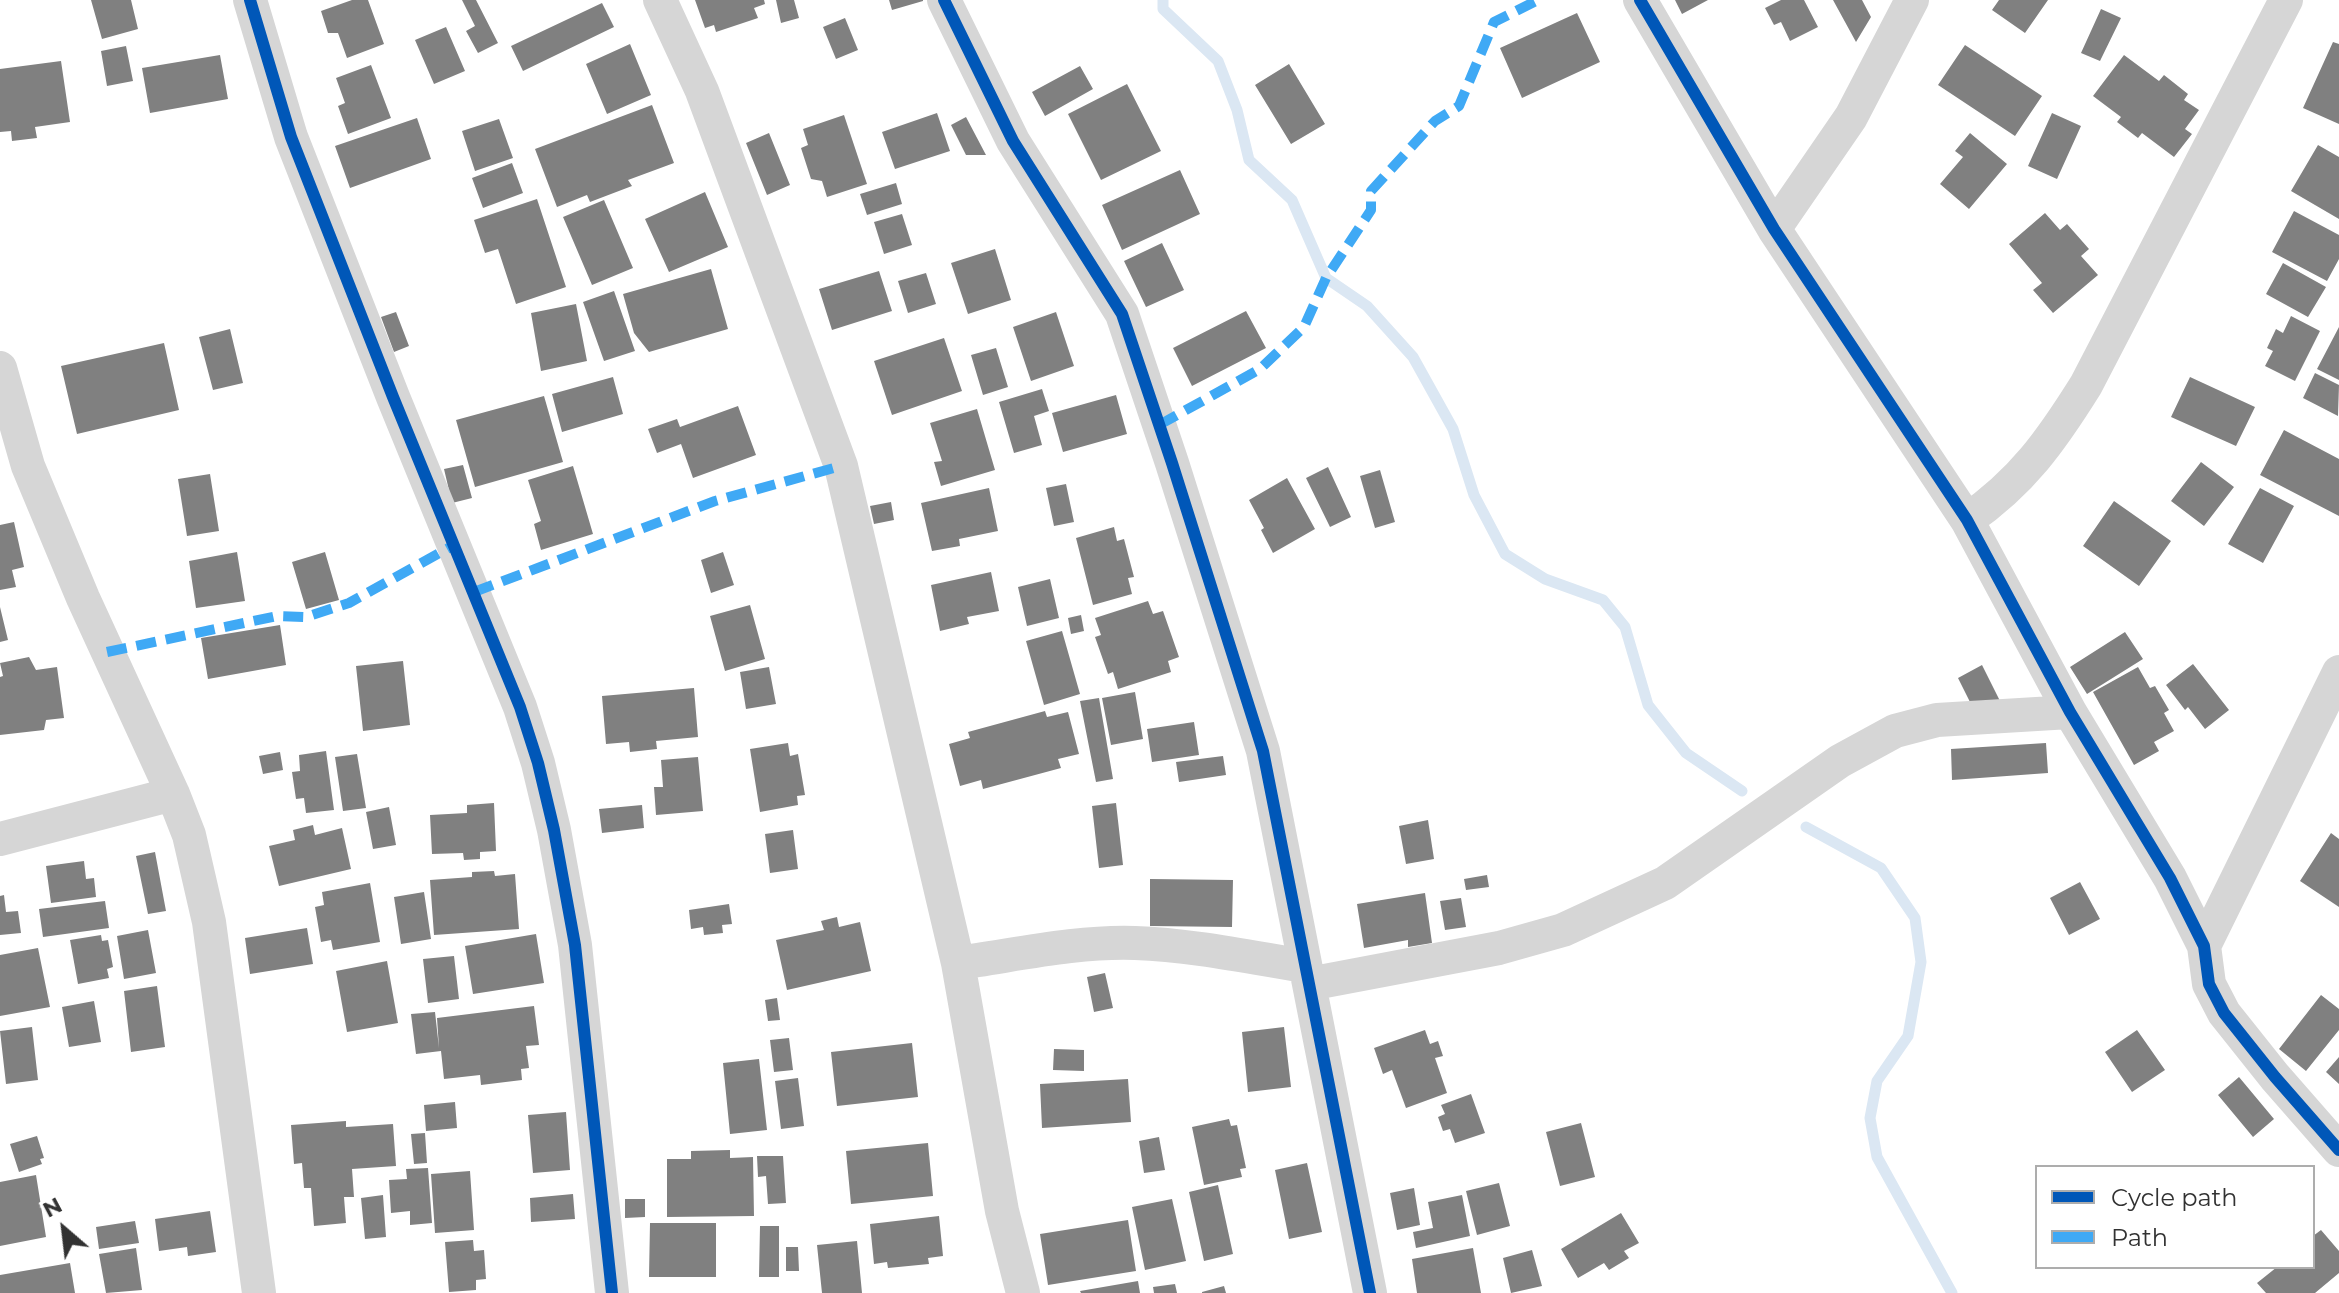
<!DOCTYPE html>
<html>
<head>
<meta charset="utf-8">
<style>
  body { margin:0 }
  #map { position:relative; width:2339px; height:1293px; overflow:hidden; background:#fff; font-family:Montserrat,sans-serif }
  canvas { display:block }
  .legend { position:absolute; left:2035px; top:1165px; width:280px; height:104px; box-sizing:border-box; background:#fff; border:2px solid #adadad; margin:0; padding:10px 14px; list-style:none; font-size:24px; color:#323232 }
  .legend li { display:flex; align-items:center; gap:16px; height:40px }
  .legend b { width:40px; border:2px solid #adadad }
  .north { position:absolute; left:24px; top:1189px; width:80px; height:80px; -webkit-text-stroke:6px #fff; paint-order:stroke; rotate:332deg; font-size:22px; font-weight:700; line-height:32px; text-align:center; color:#323232 }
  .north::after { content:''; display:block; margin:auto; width:28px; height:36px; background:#323232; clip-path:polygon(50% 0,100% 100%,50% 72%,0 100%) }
</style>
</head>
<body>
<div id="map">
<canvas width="2339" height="1293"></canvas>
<ul class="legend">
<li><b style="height:10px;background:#0057b8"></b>Cycle path</li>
<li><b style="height:10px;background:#3fa9f5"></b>Path</li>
</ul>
<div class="north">N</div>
</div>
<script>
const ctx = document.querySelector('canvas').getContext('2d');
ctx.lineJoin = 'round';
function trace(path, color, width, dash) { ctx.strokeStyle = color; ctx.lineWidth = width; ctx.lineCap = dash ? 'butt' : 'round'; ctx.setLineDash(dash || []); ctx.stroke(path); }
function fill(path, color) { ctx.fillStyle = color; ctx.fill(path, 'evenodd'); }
trace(new Path2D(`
  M1163,0V9L1218,61L1237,110L1249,160L1292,200L1326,278L1367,306L1413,357L1453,429L1474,495L1505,554L1545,579L1603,600L1625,627L1648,705L1686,753L1742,791
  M1806,827L1881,868L1915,918L1921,962L1908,1036L1877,1081L1870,1118L1877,1157L1952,1293`), '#dbe7f3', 11);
fill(new Path2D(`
  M91,0H131L138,29L102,39Z
  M352,0H368L384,44L347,58L338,33H328L321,11Z
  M462,0H476L498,43L478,53L466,31L475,26Z
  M695,0H764L765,4L754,8L758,18L716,32L714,25L705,28Z
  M776,0H794L799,18L781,23Z
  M889,0H923V1L892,10Z
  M1675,0H1708L1682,14Z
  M1781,0H1804L1818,27L1790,41L1781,22L1774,25L1765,8Z
  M1833,0H1862L1871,17L1856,42Z
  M1999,0H2048L2025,33L1992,10Z
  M602,3L614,27L523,71L511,46Z
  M2101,9L2121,18L2100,61L2081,53Z
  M1577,13L1600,62L1522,98L1500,48Z
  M845,18L858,50L836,59L823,27Z
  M446,27L465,71L434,84L415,40Z
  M2333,42L2339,44V124L2303,108Z
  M630,44L651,95L607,114L586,64Z
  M1965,45L2042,96L2015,136L1938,85Z
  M126,46L133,81L107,86L101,51Z
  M220,55L228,99L150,113L142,68Z
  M2124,55L2159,81L2164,75L2188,94L2184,100L2199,110L2185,129L2192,134L2174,157L2142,133L2138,138L2117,122L2121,117L2093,96Z
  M61,61L70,122L35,127L37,138L12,141L11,131L0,132V69Z
  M1289,64L1325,124L1291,144L1255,85Z
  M371,65L391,118L348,134L338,106L345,103L336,78Z
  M1080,66L1093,89L1045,116L1032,92Z
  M1127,84L1161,151L1101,180L1068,114Z
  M652,105L674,163L628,180L632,186L590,202L587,195L557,207L535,149Z
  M937,113L950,151L895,169L882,132Z
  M2052,113L2081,126L2057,179L2028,166Z
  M844,115L867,184L827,197L822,181L811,179L801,148L808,145L803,129Z
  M966,117L986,155H966L951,125Z
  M417,118L431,159L350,188L335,146Z
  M499,119L513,158L475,171L462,131Z
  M769,133L790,185L767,195L746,143Z
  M1970,133L2007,164L1969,209L1940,184L1963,157L1955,151Z
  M2318,145L2339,157V219L2291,191Z
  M512,163L523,193L483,208L472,178Z
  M1180,170L1200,214L1122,250L1102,205Z
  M896,183L902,204L867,215L860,194Z
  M705,192L728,247L669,272L645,219Z
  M537,199L566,287L516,304L498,249L485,253L474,220Z
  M604,200L633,268L592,285L563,217Z
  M2294,211L2339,235V259L2327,281L2272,252Z
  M2045,213L2060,230L2067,224L2089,249L2081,256L2098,275L2053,313L2033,290L2042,283L2009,244Z
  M902,214L912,245L884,254L874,222Z
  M1162,243L1184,290L1146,307L1124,261Z
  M995,249L1011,300L968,314L951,263Z
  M2283,263L2326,287L2308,317L2266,294Z
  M711,269L728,329L649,352L634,333L623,294Z
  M879,271L892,311L832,330L819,289Z
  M926,273L936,304L908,313L898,281Z
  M614,291L635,351L604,361L583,302Z
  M576,304L587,361L541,371L531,313Z
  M1246,311L1266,348L1192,386L1173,348Z
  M396,312L409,346L394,352L381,317Z
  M1056,312L1074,366L1031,381L1013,327Z
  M2291,316L2320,331L2295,381L2265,366L2273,351L2267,348L2276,329L2283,333Z
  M2339,327V380L2317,369Z
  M230,329L243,383L213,390L199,337Z
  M944,338L962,391L892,415L874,361Z
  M164,343L179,410L77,434L61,366Z
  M996,348L1008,387L983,395L971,355Z
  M2315,373L2339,385L2338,416L2303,398Z
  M613,377L623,414L562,432L552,394Z
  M2190,377L2255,407L2236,446L2171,417Z
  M1042,389L1049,411L1034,416L1042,445L1014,453L999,402Z
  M1116,395L1127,434L1063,452L1052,413Z
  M544,396L563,462L475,487L456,420Z
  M738,406L756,455L693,478L681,444L657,453L648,429L677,419L680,427Z
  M977,409L995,470L941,486L934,462L942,461L930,423Z
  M2284,430L2339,459V516L2260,475Z
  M2201,462L2234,487L2204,526L2171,501Z
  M463,465L472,498L452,503L444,469Z
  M573,466L593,534L541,550L534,524L541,521L528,480Z
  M1328,467L1351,517L1330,527L1306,478Z
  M1380,470L1395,522L1375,528L1360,476Z
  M210,474L219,531L187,536L178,479Z
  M1287,478L1315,529L1273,553L1261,530L1264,528L1249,500Z
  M1066,484L1074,522L1054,526L1046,488Z
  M989,488L998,531L959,539L960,546L932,551L921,503Z
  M2260,488L2294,506L2263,563L2228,544Z
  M2114,501L2171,541L2139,586L2083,546Z
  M891,502L894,520L874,524L870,506Z
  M14,522L24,567L12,570L16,587L0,590V525Z
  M1114,527L1117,541L1124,539L1134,577L1128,578L1132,594L1093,605L1076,538Z
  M237,552L245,601L196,608L189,561Z
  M325,552L339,600L306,609L292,562Z
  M723,552L734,585L711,593L701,560Z
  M991,572L999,611L967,617L969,624L940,631L931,585Z
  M1050,579L1059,618L1027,626L1018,587Z
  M1148,601L1153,614L1163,611L1179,657L1168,661L1171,672L1118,689L1113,672L1108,674L1095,637L1101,635L1095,618Z
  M750,605L765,659L725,671L710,616Z
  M0,607L8,640L0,642Z
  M1081,615L1084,631L1071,634L1068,618Z
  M280,625L286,665L208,679L201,638Z
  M1062,631L1080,694L1044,705L1026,641Z
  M2125,632L2143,659L2087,694L2070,667Z
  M29,657L36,670L57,667L64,718L46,720L44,730L0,735V677L3,676L0,663Z
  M403,661L410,725L363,731L356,666Z
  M2193,664L2229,710L2205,729L2188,707L2185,710L2166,685Z
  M1982,665L2001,703L1976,714L1958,678Z
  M769,667L776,704L746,709L740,672Z
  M2138,667L2150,688L2155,686L2169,710L2164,713L2174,731L2154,742L2159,751L2134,765L2093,692Z
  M694,688L698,737L656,741L657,749L630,752L629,742L606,744L602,696Z
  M1135,692L1143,739L1111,745L1102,698Z
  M1099,698L1113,779L1096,782L1080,701Z
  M1045,711L1047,717L1068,712L1079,754L1058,759L1061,768L983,789L981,780L960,786L949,744L970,738L968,732Z
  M1194,722L1199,755L1152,762L1147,729Z
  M788,743L790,756L798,754L805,795L797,796L798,805L760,812L750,749Z
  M2046,743L2048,773L1952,780L1951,749Z
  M326,751L334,810L306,813L304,798L296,799L292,772L300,771L299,755Z
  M280,752L283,770L263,774L259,756Z
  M357,754L366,808L343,811L335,757Z
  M1223,756L1226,775L1179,782L1176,762Z
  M698,757L703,811L656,815L654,787H663L661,760Z
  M494,803L496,851L480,852V859L464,860L463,853L432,854L430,815L467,813V805Z
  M1116,803L1123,865L1099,868L1092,806Z
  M642,805L644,828L602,833L599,809Z
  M389,807L396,845L373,849L366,812Z
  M1428,820L1434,859L1406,864L1399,826Z
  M313,825L315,835L342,828L351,869L279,886L269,846L295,840L293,830Z
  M793,830L798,869L770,873L765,834Z
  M2331,833L2339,839V907L2300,881Z
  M155,852L166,911L148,914L136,856Z
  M84,861L86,879L94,878L96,897L51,903L46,866Z
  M494,871L495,876L515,874L519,929L434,935L430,880L472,877V872Z
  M1487,875L1489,887L1466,890L1464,879Z
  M1150,879L1233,880L1232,927L1150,926Z
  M2080,882L2100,919L2069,935L2050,898Z
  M370,883L380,942L333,950L331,940L321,942L315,907L324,905L322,892Z
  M424,892L431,939L401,944L394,897Z
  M1425,893L1432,943L1408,947V940L1364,948L1357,904Z
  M4,895L6,912L18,911L21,933L0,935V896Z
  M1461,898L1466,927L1445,930L1440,901Z
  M105,901L109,928L43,937L39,909Z
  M729,904L732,924L722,925L723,933L704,935L703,927L691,929L689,910Z
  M837,917L839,927L860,922L871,971L787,990L776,940L824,930L821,921Z
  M307,928L313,964L250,974L245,938Z
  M148,930L156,973L124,979L117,936Z
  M536,934L544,983L473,994L465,946Z
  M101,935L102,941L108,940L113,967L107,969L109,978L78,984L70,940Z
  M38,948L50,1007L0,1016V955Z
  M454,956L459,999L428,1003L423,959Z
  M387,961L398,1023L347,1032L336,971Z
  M1105,973L1113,1008L1094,1012L1087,977Z
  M157,986L165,1047L131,1052L124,991Z
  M2321,995L2339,1009V1030L2306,1071L2279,1049Z
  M777,998L780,1020L768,1021L765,1000Z
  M94,1001L101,1042L69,1047L62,1007Z
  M534,1006L539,1045L526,1046L529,1068L521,1069L522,1080L481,1085L480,1075L444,1079L441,1051L416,1054L411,1014L435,1012L439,1048L437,1018Z
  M32,1027L38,1080L6,1084L0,1031Z
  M1284,1027L1291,1087L1248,1092L1242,1032Z
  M1425,1030L1430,1044L1438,1041L1443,1056L1435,1058L1447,1093L1406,1108L1392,1070L1383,1074L1374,1048Z
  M2137,1030L2165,1070L2132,1092L2105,1052Z
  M789,1038L793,1070L774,1072L770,1040Z
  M912,1043L918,1097L837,1106L831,1052Z
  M1054,1049L1084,1050V1071L1053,1070Z
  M2339,1057V1084L2326,1072Z
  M759,1059L767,1130L730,1134L723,1063Z
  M2239,1077L2274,1119L2253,1137L2218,1095Z
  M798,1078L804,1126L781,1129L775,1081Z
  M1128,1079L1131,1122L1042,1128L1040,1084Z
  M1471,1094L1485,1133L1455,1143L1450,1129L1443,1131L1438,1117L1445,1114L1441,1105Z
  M455,1102L457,1128L426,1131L424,1105Z
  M566,1112L570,1170L533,1173L528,1115Z
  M1229,1119L1231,1126L1237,1125L1246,1168L1240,1169L1242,1177L1204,1185L1192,1127Z
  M346,1121V1127L393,1124L396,1166L352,1169L354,1197H344L346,1223L314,1226L311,1188H304L302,1163L294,1164L291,1125Z
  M1581,1123L1595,1177L1560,1186L1546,1132Z
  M425,1133L427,1163L414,1164L411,1134Z
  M37,1136L44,1158L40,1159L42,1164L19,1172L10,1144Z
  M1159,1137L1165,1170L1144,1173L1139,1141Z
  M928,1143L933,1196L851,1204L846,1151Z
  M730,1150V1158L753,1157L754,1216L667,1217V1159H691V1151Z
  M757,1156H783L786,1203L768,1204L766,1176L758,1177Z
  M1307,1163L1322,1232L1289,1239L1275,1170Z
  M428,1168L432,1223L410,1225V1211L391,1213L389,1180L407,1179L406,1169Z
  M470,1171L474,1230L435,1233L431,1174Z
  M36,1175L46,1237L0,1246V1182Z
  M1499,1183L1510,1226L1477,1235L1466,1191Z
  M1218,1185L1233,1254L1204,1261L1189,1192Z
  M1414,1188L1420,1225L1397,1230L1390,1193Z
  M573,1194L575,1219L531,1222L530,1198Z
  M383,1195L386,1237L365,1239L361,1198Z
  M1462,1195L1470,1236L1416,1248L1413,1232L1433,1228L1428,1202Z
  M625,1199H645V1217L625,1218Z
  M1172,1199L1186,1261L1145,1270L1132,1207Z
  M210,1211L216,1252L188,1256L187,1247L159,1251L155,1219Z
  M1621,1213L1639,1243L1624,1251L1629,1258L1609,1270L1604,1263L1578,1278L1561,1249Z
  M939,1216L943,1256L928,1258L929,1264L888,1268L887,1262L874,1264L870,1224Z
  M1128,1220L1136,1271L1048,1285L1040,1234Z
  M135,1221L139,1243L99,1249L96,1227Z
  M650,1223H716V1277H649Z
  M760,1226H779V1277H759Z
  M2321,1230L2339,1251V1273L2315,1293H2266L2257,1283L2277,1267H2313V1236Z
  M473,1240L474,1251L484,1250L486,1279L476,1280V1290L449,1292L445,1242Z
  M857,1241L862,1293H822L817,1245Z
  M786,1247H798L799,1271H786Z
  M136,1248L142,1290L106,1293L99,1254Z
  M1473,1248L1481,1293H1417L1412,1259Z
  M1532,1250L1542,1286L1511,1293L1503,1258Z
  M70,1263L75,1293H0V1275Z
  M1138,1281L1140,1293H1081L1080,1291Z
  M1175,1284L1177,1293H1154L1153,1287Z
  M1224,1286L1226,1293H1202V1292Z`), '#808080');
trace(new Path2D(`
  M250,0L291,137L393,397L520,707L538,763L554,830L575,945L612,1293
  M660,0L702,91L841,466L958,963L1002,1211L1023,1293
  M944,0L1013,141L1122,314L1172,463L1263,751L1370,1293
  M1640,0L1774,229L1967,520L2070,712L2170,878L2204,946L2209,984L2224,1013L2275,1077L2339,1150
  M1774,229L1851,117L1912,0
  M0,368L28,466L83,598L173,794L189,835L209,922L259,1293
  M1967,520C2022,482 2051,441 2086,385L2286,0
  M0,839L173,794
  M2204,946L2339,672
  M958,963C1016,955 1077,941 1135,943C1192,945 1249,957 1305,966
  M1309,984L1499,948L1563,930L1665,883L1840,761L1895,731L1937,720L2070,712`), '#d6d6d6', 34);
trace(new Path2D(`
  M1159,425L1260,369L1304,327L1326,278L1371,210V191L1435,121L1459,106L1494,22L1538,0
  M474,592L715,501L841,466
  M107,652L277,616L306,617L349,603L454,545`), '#3fa9f5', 10, [20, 10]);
trace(new Path2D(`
  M250,0L291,137L393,397L520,707L538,763L554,830L575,945L612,1293
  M944,0L1013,141L1122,314L1172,463L1263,751L1370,1293
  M1640,0L1774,229L1967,520L2070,712L2170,878L2204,946L2209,984L2224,1013L2275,1077L2339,1150`), '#0057b8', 12);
</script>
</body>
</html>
